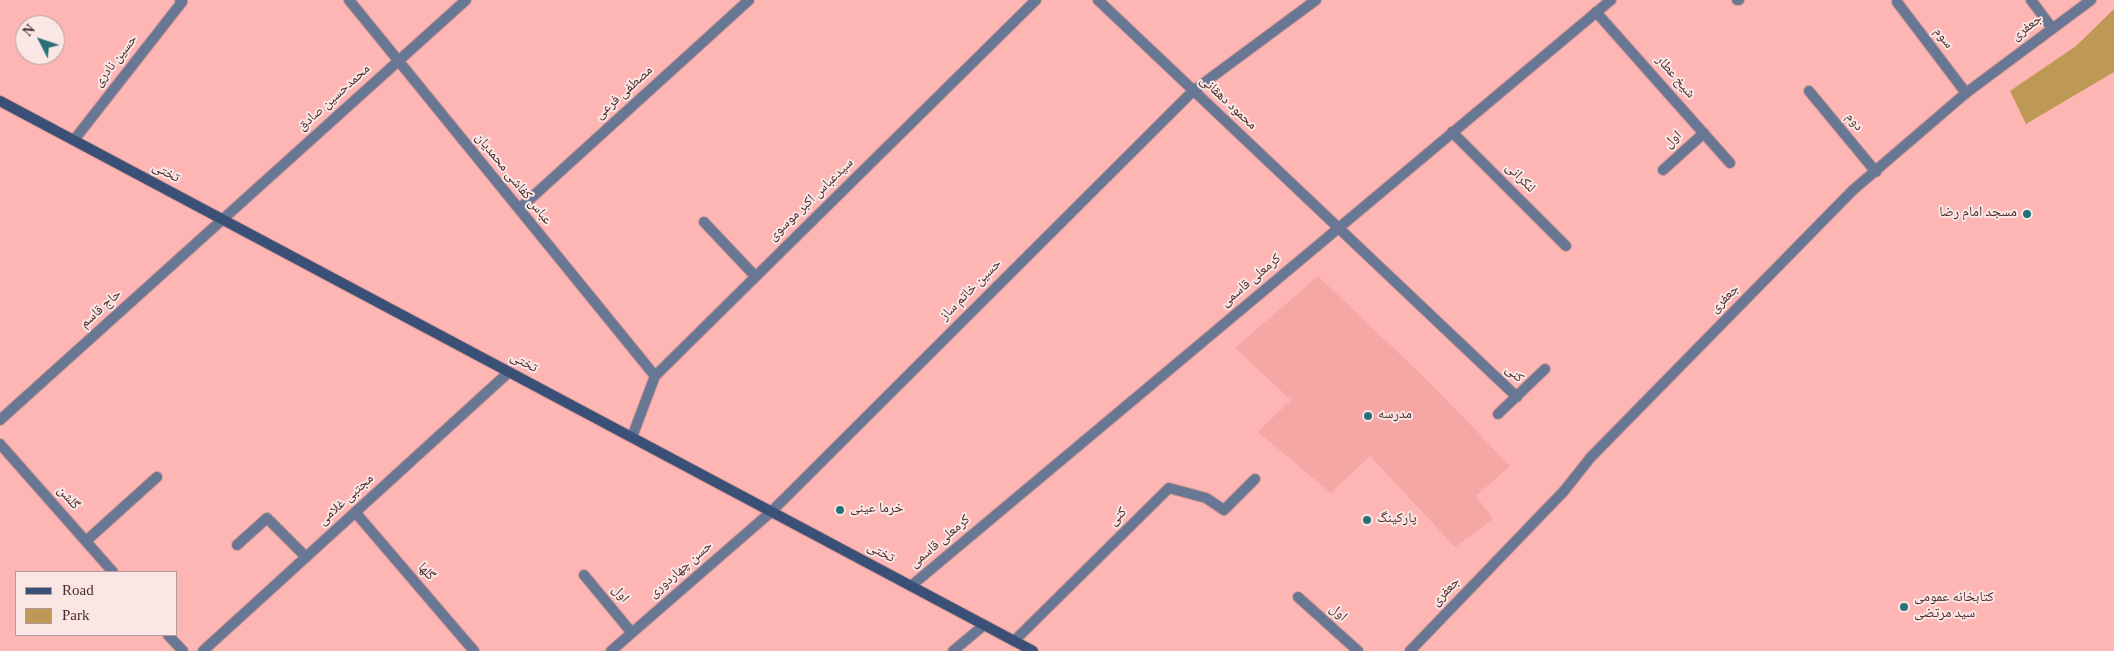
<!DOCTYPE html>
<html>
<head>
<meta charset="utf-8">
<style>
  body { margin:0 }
  #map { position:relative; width:2114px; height:651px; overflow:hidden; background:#fdb6b3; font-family:Georgia,serif }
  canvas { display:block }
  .legend { position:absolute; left:15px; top:571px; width:162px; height:65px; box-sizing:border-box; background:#f9e6e5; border:1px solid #b49b9a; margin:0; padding:6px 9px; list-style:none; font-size:15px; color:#4d2b2a }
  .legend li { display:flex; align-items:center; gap:10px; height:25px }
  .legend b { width:25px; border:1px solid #b49b9a }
  .north { position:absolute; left:15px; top:15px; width:50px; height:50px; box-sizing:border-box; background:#f9e6e5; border:1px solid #b49b9a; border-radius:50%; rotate:311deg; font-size:14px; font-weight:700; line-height:20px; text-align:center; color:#4d2b2a }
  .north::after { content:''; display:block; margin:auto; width:18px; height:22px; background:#267076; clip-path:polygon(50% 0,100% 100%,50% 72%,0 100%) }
</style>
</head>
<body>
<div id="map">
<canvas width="2114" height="651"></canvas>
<ul class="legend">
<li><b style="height:6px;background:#3a5077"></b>Road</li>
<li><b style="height:14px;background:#be9955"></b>Park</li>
</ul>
<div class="north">N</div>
</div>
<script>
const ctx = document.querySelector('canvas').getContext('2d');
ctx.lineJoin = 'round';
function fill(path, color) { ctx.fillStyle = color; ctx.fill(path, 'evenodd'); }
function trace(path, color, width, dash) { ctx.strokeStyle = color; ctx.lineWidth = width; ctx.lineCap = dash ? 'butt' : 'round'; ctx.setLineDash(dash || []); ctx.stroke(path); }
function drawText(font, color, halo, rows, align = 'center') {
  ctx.font = font + ' Georgia,"Noto Naskh Arabic",serif'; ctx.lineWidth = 4; ctx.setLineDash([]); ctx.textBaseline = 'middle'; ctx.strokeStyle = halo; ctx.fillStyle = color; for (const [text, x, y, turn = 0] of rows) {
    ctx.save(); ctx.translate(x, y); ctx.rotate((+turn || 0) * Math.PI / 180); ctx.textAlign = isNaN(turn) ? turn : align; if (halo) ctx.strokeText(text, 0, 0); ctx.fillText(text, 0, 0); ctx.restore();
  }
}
fill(new Path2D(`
  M1318,276L1432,385L1510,466L1476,496L1493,519L1455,547L1370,456L1331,493L1258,432L1291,400L1235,348Z`), '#f4a7a4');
fill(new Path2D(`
  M2114,9V72L2026,124L2010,91L2076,46Z`), '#be9955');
const service = new Path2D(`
  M1737,0H1739
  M2031,0L2052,28
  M1897,2L1966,93
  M1596,12L1730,163
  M1809,91L1876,172
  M1452,132L1566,246
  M74,140L182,2L180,0
  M1663,170L1704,133
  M704,222L755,276
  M86,541L157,477
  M237,545L267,518L306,557
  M1298,597L1358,651
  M1014,641L1169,488L1206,498L1224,510L1255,479`);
const minor = new Path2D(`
  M349,0L655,376
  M1098,0L1517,397
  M519,209L749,0
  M1498,414L1545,369
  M0,420L466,0
  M632,437L655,376L1036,0
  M0,444L113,572
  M355,512L474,651
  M584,575L632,633
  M911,586L1611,0
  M168,635L183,651
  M203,651L509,372
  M611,651L771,512L1193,91L1316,0
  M953,651L984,625`);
const tertiary = new Path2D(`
  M1410,651L1564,491L1591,457L1853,190L1966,93L2091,0`);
const secondary = new Path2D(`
  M0,101L1033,651`);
trace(service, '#d69795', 12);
trace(minor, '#d69795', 12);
trace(tertiary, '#d69795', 12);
trace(secondary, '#d69795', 12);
trace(service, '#687894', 10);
trace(minor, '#687894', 10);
trace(tertiary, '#687894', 10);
trace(secondary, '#3a5077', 10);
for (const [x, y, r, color] of [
  [2027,214,5,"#267076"],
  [1368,416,5,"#267076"],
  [840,510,5,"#267076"],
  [1367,520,5,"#267076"],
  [1904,607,5,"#267076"]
]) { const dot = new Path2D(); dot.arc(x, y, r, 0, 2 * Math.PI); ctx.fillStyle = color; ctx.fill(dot); trace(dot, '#f9e6e5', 2); }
drawText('14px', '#4d2b2a', '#f9e6e5', [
  ["جعفری",2028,29,-37],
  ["سوم",1942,39,52],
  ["حسین نادری",117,62,-52],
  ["شیخ عطار",1674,78,49],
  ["مصطفی فرعی",625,94,-42],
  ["محمدحسین صادق",335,99,-42],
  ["محمود دهقانی",1227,104,43],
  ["دوم",1853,123,50],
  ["اول",1674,141,-42],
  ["تختی",165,174,28],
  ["لنکرانی",1519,179,45],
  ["عباس کفاشی محمدیان",512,180,51],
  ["سیدعباس اکبر موسوی",812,201,-44],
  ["کرمعلی قاسمی",1252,282,-40],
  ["حسین خاتم ساز",972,291,-45],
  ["جعفری",1726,300,-45],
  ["حاج قاسم",102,310,-42],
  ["تختی",523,364,28],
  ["کنی",1513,375,43],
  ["گلشن",67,499,49],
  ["مجتبی غلامی",347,501,-42],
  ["کنی",1119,518,-44],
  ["کرمعلی قاسمی",941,543,-40],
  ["تختی",880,554,28],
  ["حسن چهاردوری",682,571,-41],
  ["گلها",425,573,49],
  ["جعفری",1447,593,-46],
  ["اول",619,595,50],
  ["اول",1337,614,42]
]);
drawText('14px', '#4d2b2a', '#f9e6e5', [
  ["مسجد امام رضا",2017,214,"right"],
  ["مدرسه",1378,416],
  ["خرما عینی",850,510],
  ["پارکینگ",1377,520],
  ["کتابخانه عمومی",1914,599],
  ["سید مرتضی",1914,615]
], 'left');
</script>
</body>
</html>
